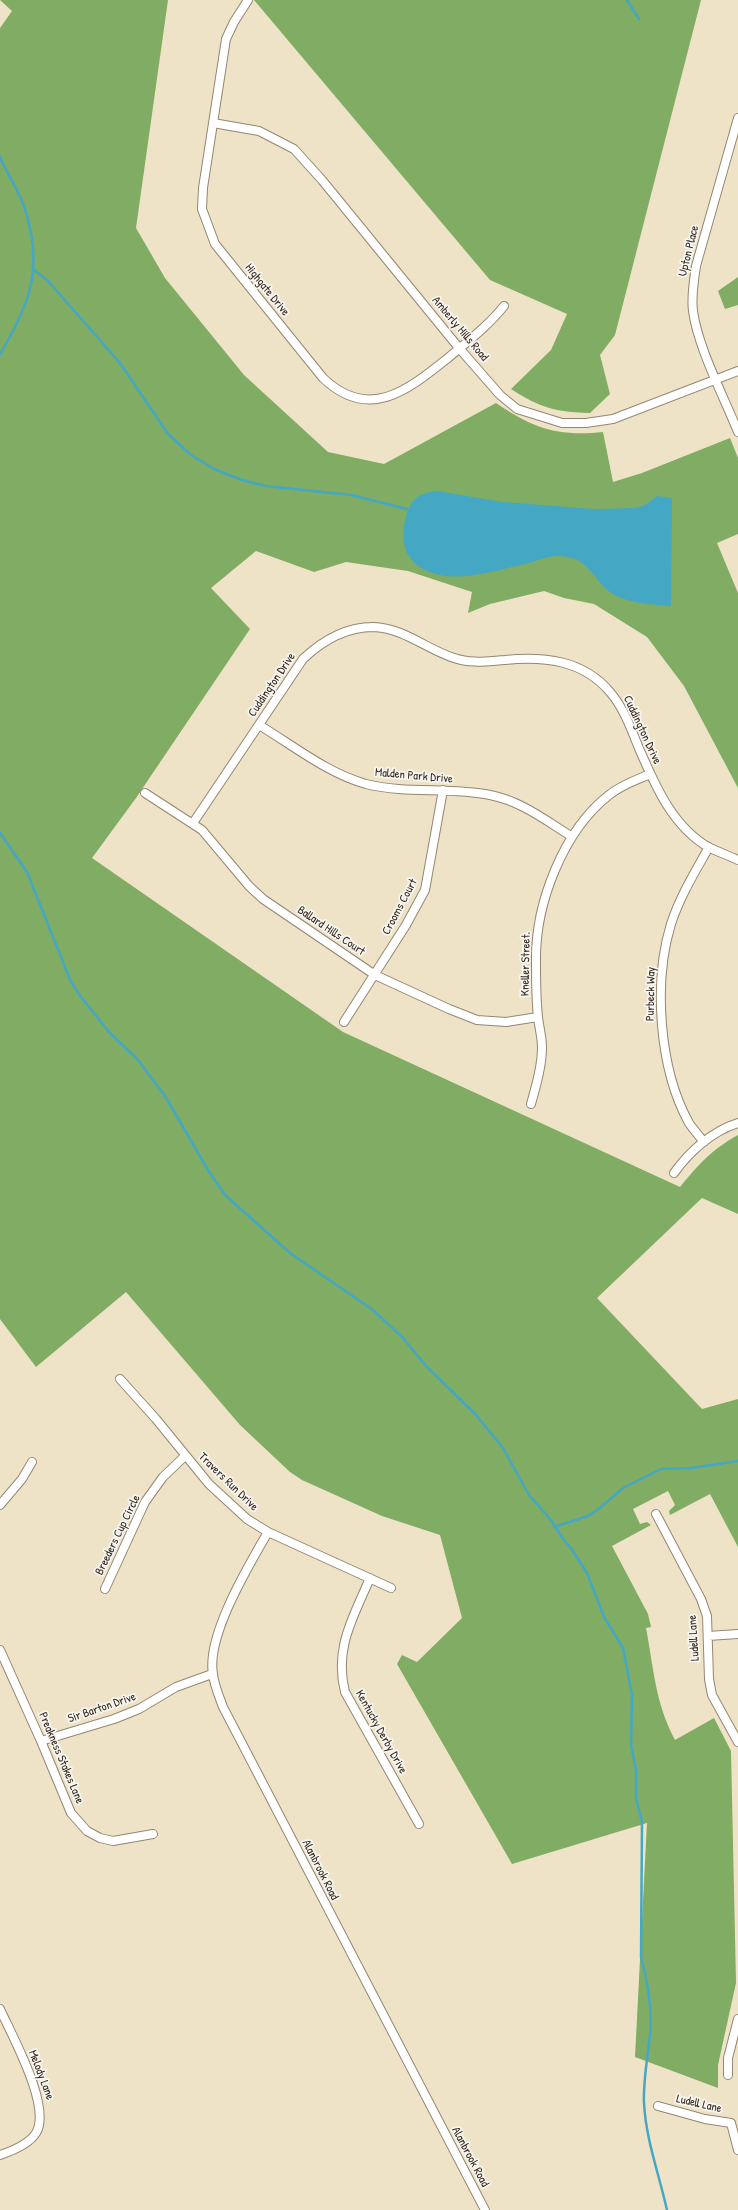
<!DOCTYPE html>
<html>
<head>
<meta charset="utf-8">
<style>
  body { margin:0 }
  canvas { display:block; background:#eee3c7 }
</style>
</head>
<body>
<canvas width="738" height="2210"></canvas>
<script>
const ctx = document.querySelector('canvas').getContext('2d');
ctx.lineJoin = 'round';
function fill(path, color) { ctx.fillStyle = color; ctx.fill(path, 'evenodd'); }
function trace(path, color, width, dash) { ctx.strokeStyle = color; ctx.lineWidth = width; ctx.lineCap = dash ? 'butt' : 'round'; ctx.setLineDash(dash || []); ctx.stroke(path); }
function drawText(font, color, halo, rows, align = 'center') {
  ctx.font = font + ' "Patrick Hand",sans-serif'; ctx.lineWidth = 3.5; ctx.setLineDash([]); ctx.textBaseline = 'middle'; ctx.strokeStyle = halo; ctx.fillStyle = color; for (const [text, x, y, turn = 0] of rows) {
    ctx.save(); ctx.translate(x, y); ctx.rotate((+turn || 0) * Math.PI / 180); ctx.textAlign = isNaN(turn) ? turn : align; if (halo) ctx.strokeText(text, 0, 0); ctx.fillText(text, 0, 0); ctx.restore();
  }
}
fill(new Path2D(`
  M0,0H168L136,228L165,278L244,375L328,452L384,464L496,403C533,428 558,437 603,432L613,482L642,473L730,438L738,458V534L717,543L738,593V788L684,686L647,637L594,604L564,598L544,591L490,604L468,613L472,592L408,571L346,562L314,572L256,551L211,588L250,629L136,798L92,858L343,1032L680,1187C699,1164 711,1150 738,1135V1214L702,1198L597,1298L702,1409L738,1399V1547L710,1494L670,1515L669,1511L675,1505L668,1491L633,1509L640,1524L647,1522L651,1525L612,1546L648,1614L651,1627L646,1628C654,1670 655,1702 675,1740L714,1718L731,1751L736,1983L718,2065V2088L635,2057L647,1823L512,1864L397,1664L402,1655L417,1662L462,1618L440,1535L382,1516L302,1480L290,1472L240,1425L126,1292L36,1367L0,1319V28L12,11Z
  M254,0H701L615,335L600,355L610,394L590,413C555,412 541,408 511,389L551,350L567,314L490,280Z
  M738,277V305L725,309L718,291Z`), '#81ac63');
fill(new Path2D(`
  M437,491L502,502L595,509L636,508L645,505L657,496L672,498L671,606C650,604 622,604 605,588C595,578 587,562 572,558C555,553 545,558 529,563C502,569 463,582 436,574C427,572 416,566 411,559C403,549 403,538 404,527C407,505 414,493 437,491Z`), '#44a7c4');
trace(new Path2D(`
  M627,0L639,19
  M0,157C7,174 18,189 24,206C44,266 31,303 0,354
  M33,269L48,281L120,363L168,434L191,455L214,469L242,480L266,486L351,495L407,509
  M0,833L27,872L71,982L81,997L109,1032L138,1060L165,1096L208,1170L225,1195L290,1253L373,1310L403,1338L426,1366L476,1415L503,1448L529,1495L551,1520L563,1539L571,1548L587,1573L604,1617L623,1648L632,1695L631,1745L636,1770V1798L642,1822L641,1958C648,1982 652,2010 650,2034C648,2057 643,2079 644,2103C646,2140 659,2174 667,2210
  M554,1527L588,1516L601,1507L623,1488L661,1469L691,1468L738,1461`), '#44a7c4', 2.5);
const minor = new Path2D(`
  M248,0L234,22L226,39L203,188L202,209L215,244L323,378C369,422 408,390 448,358C468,341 488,326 504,306
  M738,118L696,266C694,281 691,296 693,311C698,348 724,397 738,432
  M213,123L259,131L294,149L322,180L459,348L500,395L517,409L562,423H586L613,419L738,371
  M259,725C294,746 327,773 366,784C406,794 449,787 490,795C521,801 545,820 571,836
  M145,793L202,830L249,886L263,899L375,975L449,1009L477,1020L506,1022L538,1017
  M193,823L303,659C322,641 345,627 373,627C404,628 426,649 454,658C471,664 488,661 505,660C544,656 583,660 610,692C623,707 631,728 638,746C654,783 672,827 710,848C719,852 729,856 738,860
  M344,1022L406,925L425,890L443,790
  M531,1104C536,1086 542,1066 542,1047C542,1037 539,1027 538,1017C536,999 536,980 536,962C535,904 563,831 609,795C621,785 636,780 650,774
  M704,1142C699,1136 693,1129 689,1123C659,1069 653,982 671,924C680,896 695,872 709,847
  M674,1173C689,1152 712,1131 738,1123
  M120,1379L156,1419L209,1484L247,1519L268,1532L391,1588
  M0,1505L22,1479L32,1462
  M656,1514L701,1599L707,1616L709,1679L712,1695L738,1742
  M268,1532C249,1565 206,1636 213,1674C214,1685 219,1696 223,1707L485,2210
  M370,1578C353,1618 334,1648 345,1692L419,1824
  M105,1589L145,1502L163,1477L185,1456
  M708,1636L738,1634
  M0,1650L41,1741L71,1813L87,1831L100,1838L113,1841L153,1834
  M41,1741L114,1719L139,1709L176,1687L212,1674
  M0,2009C12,2036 52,2107 36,2133C29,2144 12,2151 0,2155
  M728,2075V2058L738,2019
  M658,2106L705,2119L731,2123L738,2150`);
trace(minor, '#948672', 10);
trace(minor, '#fff', 8);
drawText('12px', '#3b2a1e', '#f6f6f2', [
  ["Upton Place",689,251,-76],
  ["Highgate Drive",267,290,51],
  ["Amberly Hills Road",460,329,50],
  ["Cuddington Drive",272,685,-56],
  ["Cuddington Drive",642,730,65],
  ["Malden Park Drive",414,776,5],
  ["Crooms Court",400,907,-62],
  ["Ballard Hills Court",331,931,34],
  ["Kneller Street.",526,964,-89],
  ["Purbeck Way",651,994,-89],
  ["Travers Run Drive",228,1482,44],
  ["Breeders Cup Circle",118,1535,-64],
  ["Ludell Lane",694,1638,-94],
  ["Sir Barton Drive",102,1708,-19],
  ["Kentucky Derby Drive",381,1732,61],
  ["Preakness Stakes Lane",61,1758,67],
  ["Alanbrook Road",320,1870,63],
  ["Melody Lane",41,2075,69],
  ["Ludell Lane",699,2104,13],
  ["Alanbrook Road",470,2157,62]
]);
</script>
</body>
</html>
